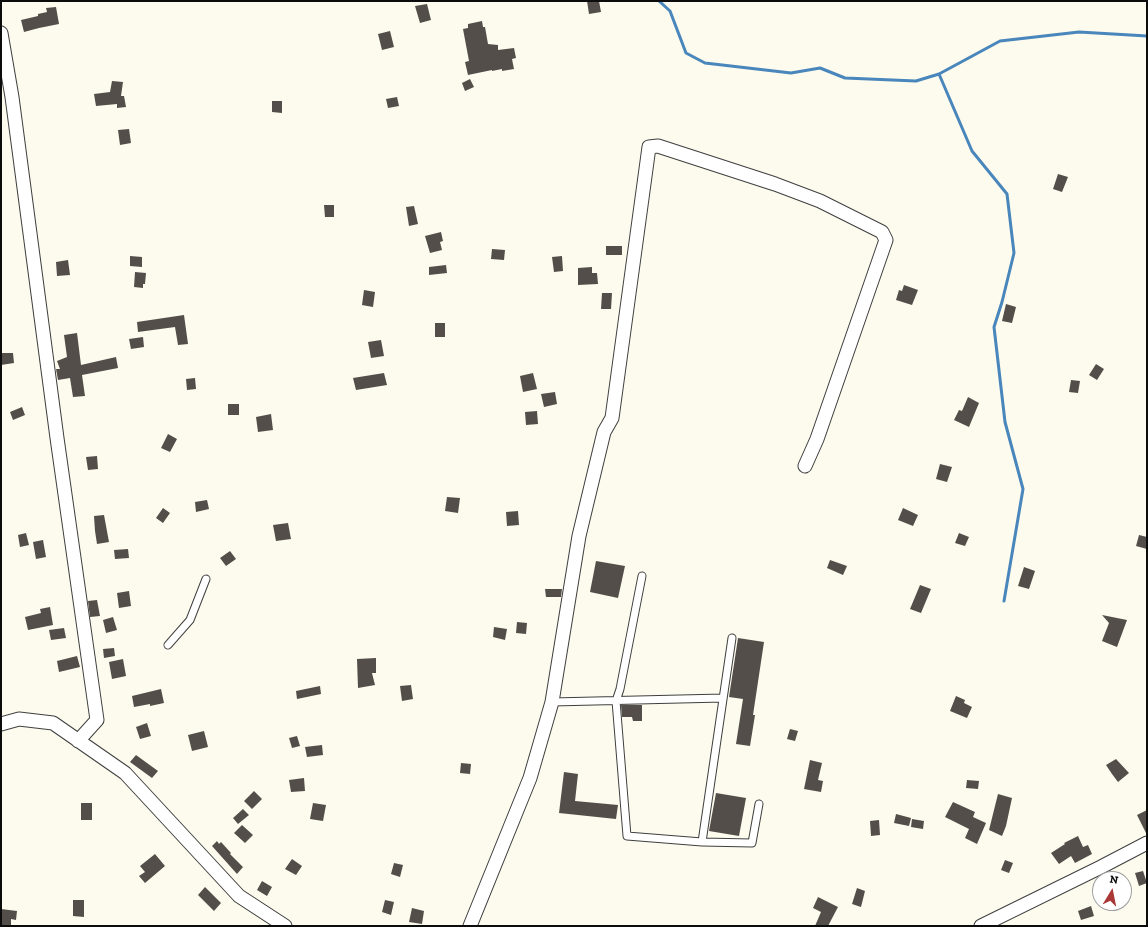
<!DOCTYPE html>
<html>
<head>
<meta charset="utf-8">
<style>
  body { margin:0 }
  #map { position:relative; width:1148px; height:927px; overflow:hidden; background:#fdfbed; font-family:"Zilla Slab",serif }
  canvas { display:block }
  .frame { position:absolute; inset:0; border:2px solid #0c0c0c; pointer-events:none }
  .north { position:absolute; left:1092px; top:871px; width:40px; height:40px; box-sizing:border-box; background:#fff; border:1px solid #9e9e9e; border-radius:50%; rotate:10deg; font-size:11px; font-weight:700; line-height:16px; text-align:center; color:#0c0c0c }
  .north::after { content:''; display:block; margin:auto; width:14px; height:18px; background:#aa3836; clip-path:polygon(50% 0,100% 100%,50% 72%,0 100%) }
</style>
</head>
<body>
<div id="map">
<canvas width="1148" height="927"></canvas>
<div class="frame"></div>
<div class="north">N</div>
</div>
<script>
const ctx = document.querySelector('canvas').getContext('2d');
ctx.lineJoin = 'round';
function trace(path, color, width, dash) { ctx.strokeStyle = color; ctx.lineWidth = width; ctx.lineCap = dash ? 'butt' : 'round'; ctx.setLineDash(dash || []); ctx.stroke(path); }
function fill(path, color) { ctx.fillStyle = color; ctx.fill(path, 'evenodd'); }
trace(new Path2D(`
  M659,1L670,11L686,53L705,63L791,73L820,68L845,78L916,81L939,74L1000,41L1079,32L1147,36
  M939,74L972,151L1007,194L1014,253L1002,302L994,327L1005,422L1023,489L1004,601`), '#4886bb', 3);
fill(new Path2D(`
  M587,1H599L601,12L589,14Z
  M427,4L431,20L420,23L415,6Z
  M56,7L59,24L39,28L24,32L21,20L38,16V14L47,12L46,8Z
  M482,21L483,27H485L488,44L498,45V50L514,48L516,58L512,59L514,69L502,71V69L492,71V70L468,75L465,62L469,61L463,29L468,28V24Z
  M390,31L394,47L382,50L378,34Z
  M470,79L474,87L465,91L462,83Z
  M112,81L123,82L121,96H124L126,107L117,108V104L96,106L94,94L110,92Z
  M397,97L399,106L388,108L386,99Z
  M272,101H282V113L272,112Z
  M129,129L131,143L120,145L118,130Z
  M1058,174L1068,177L1062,192L1053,189Z
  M324,205H334V217H325Z
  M414,206L418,224L409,226L406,207Z
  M441,232L443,241L440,242L442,250L430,253L425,236Z
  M606,246H622V255H606Z
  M492,249L505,250L504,260L491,259Z
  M130,256L142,257V267L130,266Z
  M562,256L563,271L554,272L552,257Z
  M68,260L70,275L57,276L56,262Z
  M446,265L447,273L429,275V267Z
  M592,267V273H597L598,284L578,285V268Z
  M135,272L146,273L145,284H143V288L134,287Z
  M904,285L918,290L912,305L896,300L899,290L902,291Z
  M364,290L375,292L373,307L362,305Z
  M602,293H612L611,309H601Z
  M1006,304L1016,307L1012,323L1002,321Z
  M184,315L188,344L178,345L175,327L138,332L137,322Z
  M435,323H445V337H435Z
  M77,333L81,365L116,357L118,368L82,375L85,396L73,397L70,378L58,380L56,369H60L57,361L67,357L64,335Z
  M143,337L144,347L131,349L129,339Z
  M381,340L384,356L371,358L368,342Z
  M1,353H13L14,363L1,365Z
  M1096,364L1104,369L1097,380L1089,375Z
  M384,373L387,385L356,390L353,378Z
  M533,373L537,389L523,392L520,376Z
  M195,378L196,389L187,390L186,379Z
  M1071,380L1080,381L1078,393L1069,392Z
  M555,392L557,404L544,407L541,394Z
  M968,397L979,403L969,427L954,420L959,410L962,411Z
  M228,404H239V415H228Z
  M22,407L25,415L13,420L10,412Z
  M537,411L538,424L526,425L525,412Z
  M271,414L273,430L258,432L256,417Z
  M168,434L177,439L170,452L161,448Z
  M97,456L98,469L88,470L86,457Z
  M940,464L952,467L947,482L936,479Z
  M447,497L460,498L458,513L445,511Z
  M207,500L209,509L196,512L195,502Z
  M163,508L170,513L163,523L156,518Z
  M903,508L918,515L913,526L898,520Z
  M518,511L519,525L507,526L506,512Z
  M104,515L109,542L97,544L95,531L94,516Z
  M288,523L291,539L276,541L273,525Z
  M26,533L29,545L20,547L18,535Z
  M959,533L969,537L965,546L955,543Z
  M1139,535L1147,537V549L1136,546Z
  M43,540L46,557L36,559L33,542Z
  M128,549L129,558L115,559L114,550Z
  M230,551L236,559L226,566L220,558Z
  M830,560L847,566L843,575L827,568Z
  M596,561L625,566L618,598L590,592Z
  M1024,567L1035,571L1029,589L1018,586Z
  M920,585L931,589L921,613L910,609Z
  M545,589H562L561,597H546Z
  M129,591L131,606L119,608L117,593Z
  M97,600L100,616L90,617L88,601Z
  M50,607L53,625L28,630L25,617L41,613L40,609Z
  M1102,615L1127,620L1117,647L1102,641L1109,623Z
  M113,617L117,630L106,633L103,620Z
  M517,622L527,623L526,634L516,633Z
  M494,627L507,629L505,640L493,637Z
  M64,628L66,638L51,640L49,630Z
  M738,638L764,642L753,715H755L750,746L736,744L743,699L729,697Z
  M114,648L115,656L104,658L103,649Z
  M77,656L80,667L59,672L57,661Z
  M376,658V673H372L375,685L358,688L357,659Z
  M123,659L126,676L112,679L109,662Z
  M411,685L413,699L402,701L400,686Z
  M320,686L321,694L297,699L296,691Z
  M161,689L164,703L150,706V704L134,707L132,696Z
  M956,696L965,700L964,703L972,707L967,718L950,711Z
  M621,705H642V721H633L632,717H622Z
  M147,723L151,736L140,739L136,727Z
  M790,729L798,731L795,741L787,739Z
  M204,731L208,747L192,751L188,735Z
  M297,736L300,746L292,748L289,738Z
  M322,745L323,755L307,757L305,747Z
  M136,755L158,771L152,778L130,762Z
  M1116,759L1129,773L1118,782L1112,774L1106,765Z
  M810,760L822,763L818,780L823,781L821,792L804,789Z
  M461,763L471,764L470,774L460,773Z
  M564,772L578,774L575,801L618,805L616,819L559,813Z
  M304,778L305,791L291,792L289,780Z
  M967,780L979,781L978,789L966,788Z
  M254,791L262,799L252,809L244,801Z
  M716,793L746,798L739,836L709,831Z
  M998,794L1012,798L1006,826L1002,836L989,830Z
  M953,802L975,812L973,817L986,823L977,844L965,838L969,829L945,817Z
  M81,803H92V820H81Z
  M313,803L326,805L323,821L310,819Z
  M243,809L249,815L238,824L233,818Z
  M1147,810V835L1137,815Z
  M896,814L911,818L909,826L894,823Z
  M912,819L924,821L923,829L911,827Z
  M879,820L880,835L871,836L870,821Z
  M242,825L253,835L245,843L234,833Z
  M1078,836L1083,847L1088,845L1092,854L1075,863L1071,856L1059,864L1051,853L1065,844L1064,843Z
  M217,841L219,844L221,842L231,853L230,854L243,867L237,874L212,846Z
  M155,854L165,866L145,883L139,876L145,872L140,866Z
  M292,859L302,866L296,875L285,869Z
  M1005,860L1013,863L1009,873L1001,870Z
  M394,863L403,865L400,877L391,874Z
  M1143,871L1147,883L1139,886L1135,873Z
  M262,881L272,887L267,896L257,890Z
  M205,887L221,903L214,911L198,895Z
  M857,888L865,891L861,907L852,904Z
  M818,897L838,907L828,926H815L821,912L813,908Z
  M73,900H84V917L73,916Z
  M385,900L394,902L391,915L382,912Z
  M1091,906L1094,916L1081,920L1078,911Z
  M412,908L424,911L422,924L409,922Z
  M1,909L17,911L16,920L11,919V926H1Z`), '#534e4a');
const service = new Path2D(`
  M642,576L620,689L616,701L627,836L702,842L752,843L759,804
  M168,645L190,620L206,579
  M552,702L723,698
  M702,842L732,638`);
const minor = new Path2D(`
  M1,33L12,97L57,438L97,720L78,741
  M1,724L19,719L53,723L125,773L239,896L285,926
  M470,926L530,778L552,702L579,536L604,432L612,418L649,147L658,146L775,184L820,201L882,232L886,240L817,439L805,466
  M981,926L1101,867L1147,843`);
trace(service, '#3f3f3f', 9);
trace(minor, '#3f3f3f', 15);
trace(service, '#fff', 7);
trace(minor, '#fff', 13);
</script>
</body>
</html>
